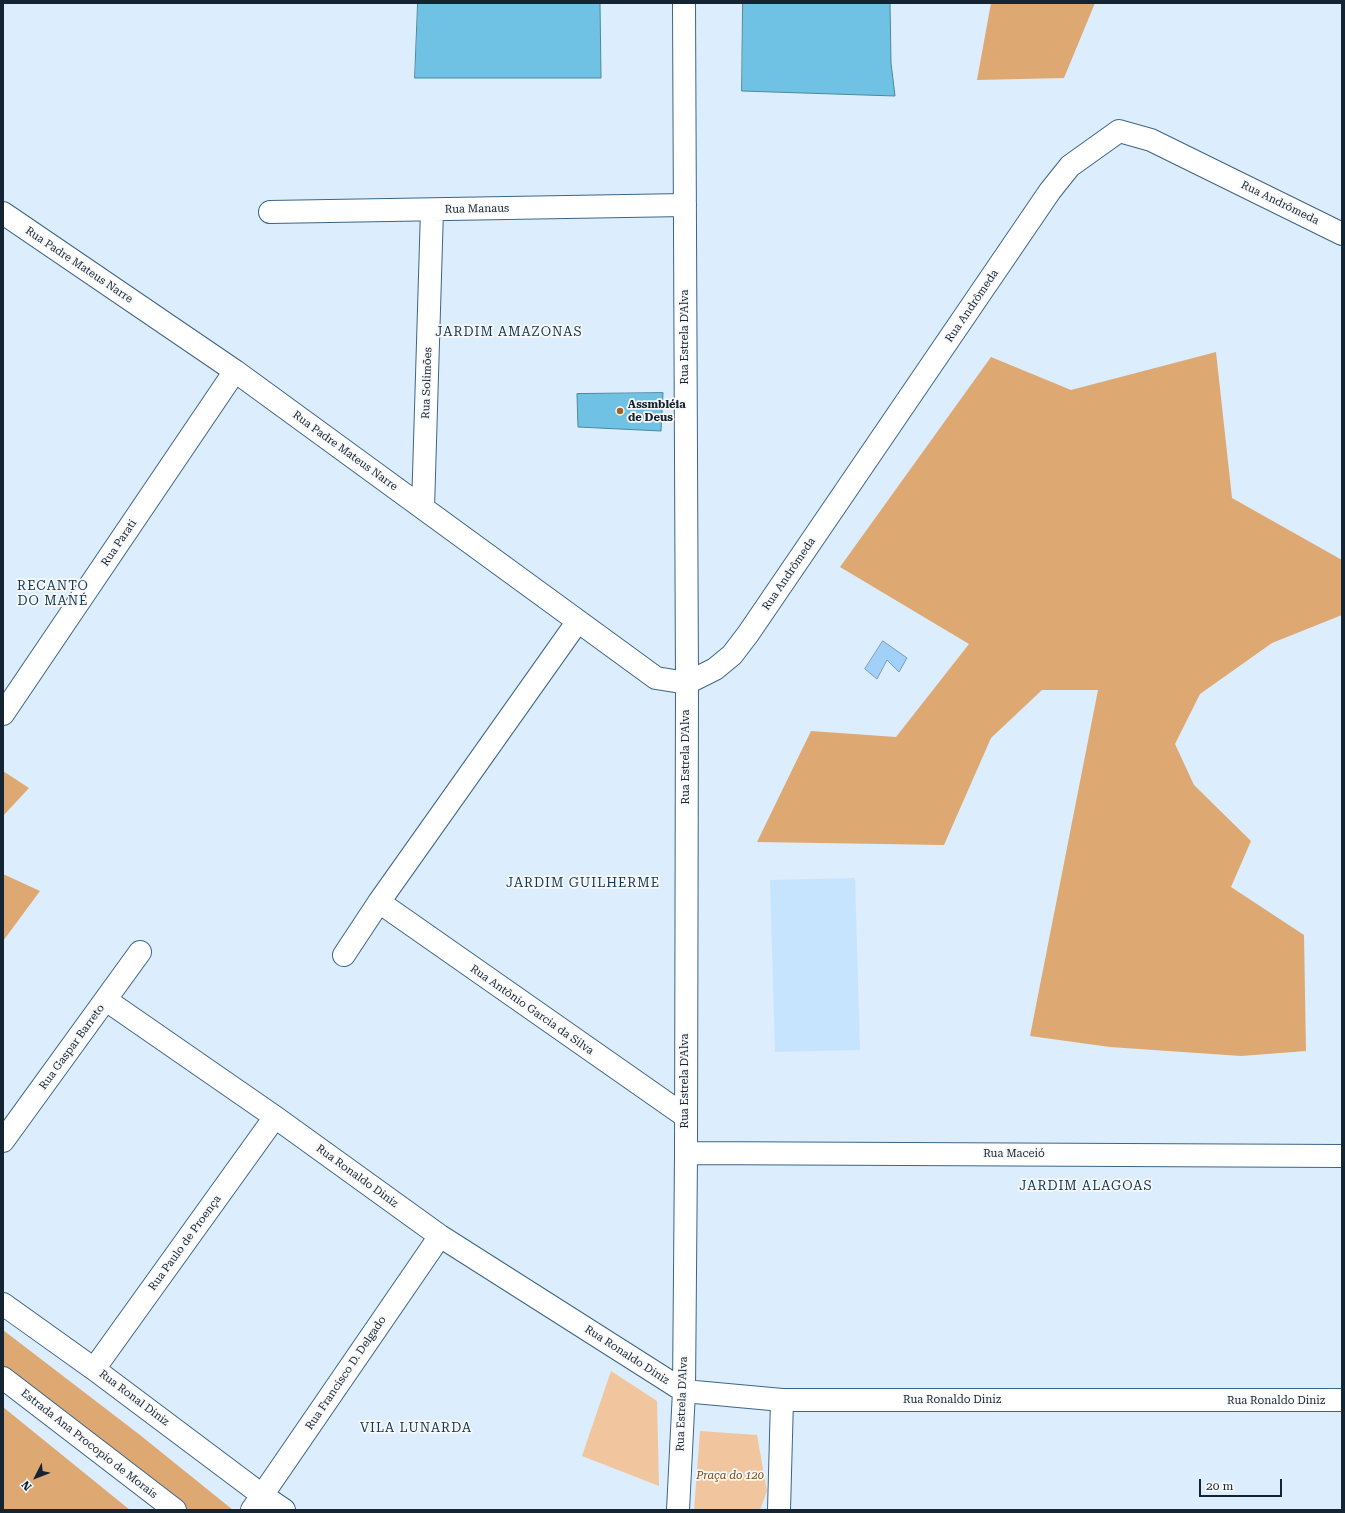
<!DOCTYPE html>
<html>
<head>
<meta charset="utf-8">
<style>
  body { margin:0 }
  #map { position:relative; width:1345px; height:1513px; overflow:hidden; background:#dcedfd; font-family:"Roboto Serif",serif }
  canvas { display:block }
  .frame { position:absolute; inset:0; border:4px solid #142432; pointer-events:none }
  .north { position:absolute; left:16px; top:1457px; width:40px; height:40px; -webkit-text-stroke:3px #f8f8f8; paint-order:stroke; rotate:228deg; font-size:11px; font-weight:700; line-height:16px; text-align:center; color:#142432 }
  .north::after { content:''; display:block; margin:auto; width:14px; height:18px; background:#142432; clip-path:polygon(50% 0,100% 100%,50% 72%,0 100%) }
  .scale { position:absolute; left:1199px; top:1479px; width:83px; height:18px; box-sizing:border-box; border:2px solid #142432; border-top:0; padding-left:5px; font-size:12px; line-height:14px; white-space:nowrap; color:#142432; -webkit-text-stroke:3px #f8f8f8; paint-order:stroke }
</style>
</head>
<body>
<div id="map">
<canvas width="1345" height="1513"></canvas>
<div class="frame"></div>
<div class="north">N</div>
<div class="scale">20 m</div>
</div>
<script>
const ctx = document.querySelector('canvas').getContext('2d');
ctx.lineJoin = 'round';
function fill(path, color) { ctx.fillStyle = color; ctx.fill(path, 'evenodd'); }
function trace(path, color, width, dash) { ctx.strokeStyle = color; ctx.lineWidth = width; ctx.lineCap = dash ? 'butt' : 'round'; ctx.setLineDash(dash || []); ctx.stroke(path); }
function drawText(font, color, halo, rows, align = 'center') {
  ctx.font = font + ' "Roboto Serif",serif'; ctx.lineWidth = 3.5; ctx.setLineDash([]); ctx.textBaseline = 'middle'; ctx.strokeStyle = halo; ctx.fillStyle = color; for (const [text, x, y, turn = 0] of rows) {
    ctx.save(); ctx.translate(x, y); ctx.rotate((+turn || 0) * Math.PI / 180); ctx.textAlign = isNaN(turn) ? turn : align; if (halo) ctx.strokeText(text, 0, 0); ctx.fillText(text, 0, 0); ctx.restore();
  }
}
fill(new Path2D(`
  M855,878L860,1050L775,1052L770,880Z`), '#c7e4ff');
fill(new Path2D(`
  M611,1371L657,1401L659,1486L582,1456Z
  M700,1431L757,1435L767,1491L760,1510H694Z`), '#f1c69e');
fill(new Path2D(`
  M991,3H1095L1064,78L977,80Z
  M1216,352L1232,498L1342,560V615L1272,643L1200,694L1175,744L1194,785L1251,841L1231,887L1304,935L1306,1051L1241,1056L1110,1047L1030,1036L1098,690H1042L991,738L944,845L757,842L811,731L896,737L969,644L840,567L991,357L1071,390Z
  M3,771L29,788L3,816Z
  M3,874L40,891L3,941Z
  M3,1330L140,1435L233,1510H179L50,1401L3,1366Z
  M3,1407L130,1510H3Z`), '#dea873');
const water = new Path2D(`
  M883,641L907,658L899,672L887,660L877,679L865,669Z`);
fill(water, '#a1d0f8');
trace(water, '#779cbd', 1);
const building = new Path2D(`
  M418,3H600L601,78H415Z
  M743,3H890L891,63L895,96L742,91Z
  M663,393L661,431L578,427L577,394Z`);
fill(building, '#6fc2e3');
trace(building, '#4d879d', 1);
const minor = new Path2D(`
  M270,212L685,205
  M3,213L235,371L656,678L687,683L715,669L732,655L748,634L1050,191L1070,166L1119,131L1151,140L1342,234
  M423,508L432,210
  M578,621L379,902L685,1116
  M3,714L235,371
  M344,955L379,902
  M106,1000L275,1117L440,1236L684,1391L782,1400H1342
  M3,1141L140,952
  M686,1153L1342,1156
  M3,1304L94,1369L262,1495L284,1510
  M94,1369L275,1117
  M3,1378L175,1510
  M252,1510L440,1236
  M678,1510L684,1391L686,1153L687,683L684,3
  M779,1510L782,1400`);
trace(minor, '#3d6586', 24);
trace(minor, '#fff', 22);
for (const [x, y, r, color] of [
  [620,411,4,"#9f6524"]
]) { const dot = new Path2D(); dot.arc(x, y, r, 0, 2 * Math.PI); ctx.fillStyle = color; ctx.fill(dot); trace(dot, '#f8f8f8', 1.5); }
drawText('11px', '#142432', '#f8f8f8', [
  ["Rua Andrômeda",1280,203,26],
  ["Rua Manaus",477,209,-1],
  ["Rua Padre Mateus Narre",79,265,34],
  ["Rua Andrômeda",972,306,-56],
  ["Rua Estrela D'Alva",685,337,-90],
  ["Rua Solimões",427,383,-88],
  ["Rua Padre Mateus Narre",345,451,36],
  ["Rua Parati",119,543,-56],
  ["Rua Andrômeda",789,574,-56],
  ["Rua Estrela D'Alva",686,757,-90],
  ["Rua Antônio Garcia da Silva",532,1010,35],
  ["Rua Gaspar Barreto",72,1047,-54],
  ["Rua Estrela D'Alva",685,1081,-90],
  ["Rua Maceió",1014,1154],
  ["Rua Ronaldo Diniz",357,1176,36],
  ["Rua Paulo de Proença",185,1243,-54],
  ["Rua Ronaldo Diniz",627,1355,33],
  ["Rua Francisco D. Delgado",346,1373,-56],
  ["Rua Ronal Diniz",134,1398,37],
  ["Rua Ronaldo Diniz",952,1400],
  ["Rua Ronaldo Diniz",1276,1401],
  ["Rua Estrela D'Alva",682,1404,-88],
  ["Estrada Ana Procopio de Morais",89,1444,38]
]);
drawText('bold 11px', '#142432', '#f8f8f8', [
  ["Assmbléia",628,405],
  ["de Deus",628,418]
], 'left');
drawText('italic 11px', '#7a4703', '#f8f8f8', [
  ["Praça do 120",730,1476]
]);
ctx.letterSpacing = '1px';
drawText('13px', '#103857', '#f8f8f8', [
  ["JARDIM AMAZONAS",509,332],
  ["RECANTO",53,586],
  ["DO MANÉ",53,601],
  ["JARDIM GUILHERME",583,883],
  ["JARDIM ALAGOAS",1086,1186],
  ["VILA LUNARDA",416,1428]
]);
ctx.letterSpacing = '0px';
</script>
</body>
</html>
